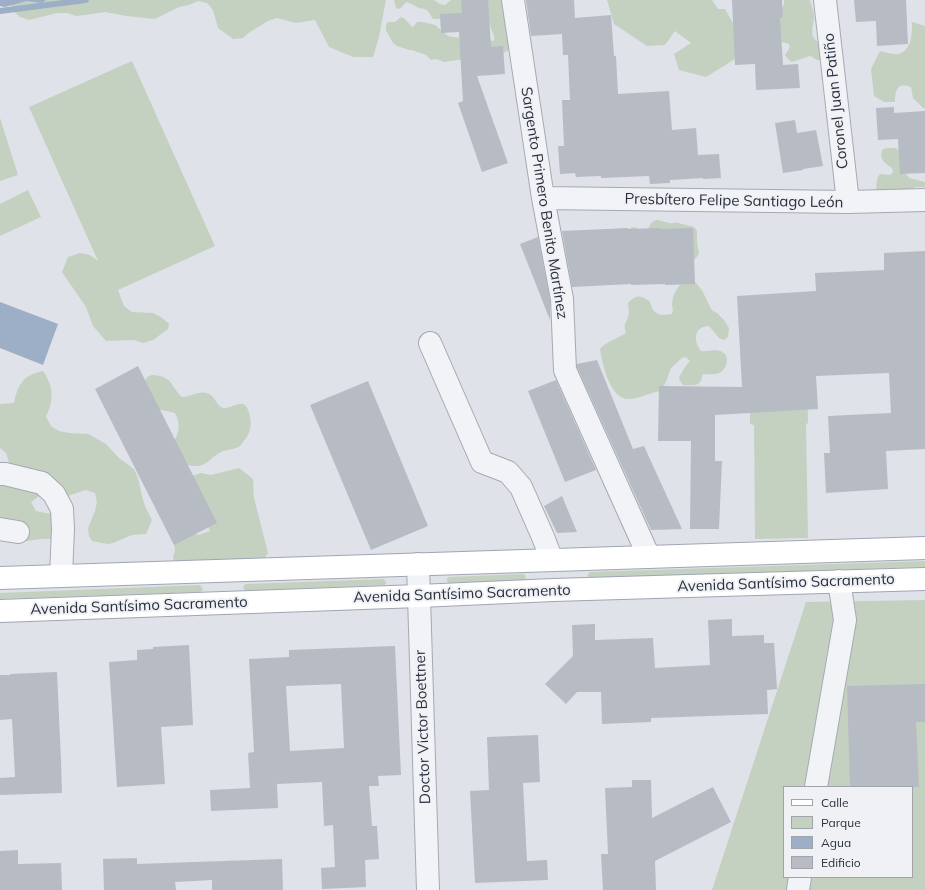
<!DOCTYPE html>
<html>
<head>
<meta charset="utf-8">
<style>
  body { margin:0 }
  #map { position:relative; width:925px; height:890px; overflow:hidden; background:#dfe2e8; font-family:Mulish,sans-serif }
  canvas { display:block }
  .legend { position:absolute; left:783px; top:786px; width:130px; height:92px; box-sizing:border-box; background:#eff1f5; border:1px solid #a0a4ac; margin:0; padding:5px 7px; list-style:none; font-size:12px; color:#29303e }
  .legend li { display:flex; align-items:center; gap:8px; height:20px }
  .legend b { width:20px; border:1px solid #a0a4ac }
</style>
</head>
<body>
<div id="map">
<canvas width="925" height="890"></canvas>
<ul class="legend">
<li><b style="height:5px;background:#fff"></b>Calle</li>
<li><b style="height:11px;background:#c4d1c1"></b>Parque</li>
<li><b style="height:11px;background:#9cafc6"></b>Agua</li>
<li><b style="height:11px;background:#b7bbc4"></b>Edificio</li>
</ul>
</div>
<script>
const ctx = document.querySelector('canvas').getContext('2d');
ctx.lineJoin = 'round';
function fill(path, color) { ctx.fillStyle = color; ctx.fill(path, 'evenodd'); }
function trace(path, color, width, dash) { ctx.strokeStyle = color; ctx.lineWidth = width; ctx.lineCap = dash ? 'butt' : 'round'; ctx.setLineDash(dash || []); ctx.stroke(path); }
function drawText(font, color, halo, rows, align = 'center') {
  ctx.font = font + ' Mulish,sans-serif'; ctx.lineWidth = 4; ctx.setLineDash([]); ctx.textBaseline = 'middle'; ctx.strokeStyle = halo; ctx.fillStyle = color; for (const [text, x, y, turn = 0] of rows) {
    ctx.save(); ctx.translate(x, y); ctx.rotate((+turn || 0) * Math.PI / 180); ctx.textAlign = isNaN(turn) ? turn : align; if (halo) ctx.strokeText(text, 0, 0); ctx.fillText(text, 0, 0); ctx.restore();
  }
}
fill(new Path2D(`
  M11,0H386L379,37L373,57H353L329,47L315,20L296,23L277,18L268,21L250,32L243,38L233,39L218,28L213,10L207,3L198,1L189,5L179,7L155,19L126,16L105,12L86,15L76,16L67,13H57L29,20L20,17L12,10Z
  M394,0H434L440,4L445,5L451,0H519L510,50L503,53L444,62L436,59L431,60L426,55L412,50H409L397,46L393,43L386,30V25L388,22H395L401,17L405,19L412,27L414,26L417,22H422L435,25L448,36C462,39 475,39 489,40L494,41C496,35 490,30 490,24L484,19H433L428,11L425,9L419,8L407,2L403,5L401,8L399,9L396,8Z
  M607,0H712L718,9H725L737,30L738,57L706,77L679,70L674,54L691,43L675,31L665,45L647,46L614,24Z
  M784,0H810C811,6 814,11 814,16C814,26 807,38 821,43L826,60H817L810,56L792,62L790,61L785,55C787,51 791,49 789,44L782,42H778V10C783,7 785,6 784,0Z
  M912,22L925,26V108H923L913,98L911,87C897,82 895,90 895,102H884L874,96L871,69L880,51C885,52 894,55 899,54C912,50 912,33 912,22Z
  M132,61L215,246L118,290L124,306L132,312L153,313L161,317L169,324L168,329L153,340L143,343L134,340L106,341L93,326L86,307L62,272L68,257L80,253L90,255L98,261L29,107Z
  M0,118L18,175L0,181Z
  M886,148H895L899,150L906,174L909,178L925,182V187H916L907,190L877,192C876,185 876,179 880,174L890,175L893,172L892,168C885,163 879,160 882,150Z
  M28,190L41,217L0,236V204Z
  M656,220C661,220 664,222 669,223C672,224 675,222 678,223C684,224 688,226 694,227L697,231V242L699,254L696,258L692,261L629,229L634,227L642,230H647L652,222Z
  M693,281L697,284L703,292L710,307L713,311L717,313L724,320L729,328L728,337L724,340L719,338L709,326C694,326 693,341 701,351C707,352 714,349 720,351C731,354 728,369 719,373C715,375 708,374 703,374C702,376 702,378 701,381C697,387 689,385 683,385L680,381L679,377C683,372 685,365 690,361L686,357L682,358L671,368L668,376L667,380L661,391C650,392 640,399 628,399C610,399 602,363 600,349C604,343 618,338 626,333C623,322 626,325 628,317C630,312 628,307 628,303C630,301 633,298 636,297C640,295 647,299 650,302C651,305 652,309 654,311C658,316 666,315 672,314C673,310 673,309 672,305C672,297 676,286 684,283C686,282 690,282 693,281Z
  M806,309L808,423L806,424L808,538L755,539L754,425L750,424L748,310Z
  M43,371C54,387 54,400 46,417L51,426L59,431L69,433L88,434L106,444L119,458L134,469L138,478L142,496L145,506L152,520L146,534L132,535L113,543L108,544L97,542L92,541L89,536L88,528L95,511L97,502L95,493L86,490L58,499L39,496L31,502L36,511L45,513L56,514L73,523L75,532L69,540L59,541L49,539H40L21,542L0,520V479L13,470L9,462L6,453L0,448V404L14,403C18,383 24,375 43,371Z
  M152,375C173,376 170,386 182,397C190,397 198,391 206,393C215,394 216,407 224,408C231,409 238,401 245,405C248,408 249,413 250,416C252,427 250,434 243,442C241,445 240,447 236,448C232,450 226,449 221,452C206,460 208,469 186,465L174,441C180,432 180,422 175,413L156,409L143,385L147,377Z
  M239,468L253,479L254,498L268,553L256,574L174,561L173,557L175,551L174,542L188,532L198,535L210,531L203,514L192,476L201,473L211,475Z
  M925,561V567L590,578L588,577V574L590,572Z
  M523,574L525,575L526,579L523,581L449,583L447,581V578L449,577Z
  M383,579L385,580L386,584L384,585L246,591L243,588L244,585L246,584Z
  M200,585L202,587L203,590L200,592L0,599V593Z
  M925,600V890H712L806,602ZM784,787H912V877H784Z`), '#c4d1c1');
fill(new Path2D(`
  M0,0H46L42,3L27,1L5,7L0,6Z
  M0,302L58,324L43,365L0,348Z`), '#9cafc6');
trace(new Path2D(`
  M0,11L86,0`), '#9cafc6', 6);
fill(new Path2D(`
  M461,0H488L491,47L503,46L505,74L477,76L508,163L482,172L458,103L463,101L459,32L441,33L440,14L462,13Z
  M526,0H574L575,18L611,15L614,56H616L618,94L669,91L672,130L696,128L698,155L719,154L721,178L703,179V178L670,180V183L650,184L649,176L601,178V176L576,177L575,173L560,174L558,146H564L562,100H570L568,55H563L562,34L531,36Z
  M732,0H782L783,17L780,18L783,65L798,64L800,88L756,90L755,64L735,65Z
  M854,0H906L908,44L877,46L876,21L856,22Z
  M894,107V113L925,111V173L900,174L898,139L878,140L876,108Z
  M795,120L797,133L816,130L823,166L803,169V170L783,173L775,123Z
  M628,228V229L660,228V229L693,228L695,284L665,285V284L631,285V284L572,287L562,231Z
  M538,237L550,300V320L520,244Z
  M925,251V449L886,451L888,489L826,493L824,453H830L828,416L891,413L889,373L816,376L818,409L715,415V461H722L719,529H690L691,441H658L659,386L742,387L737,296L816,291L815,273L884,270V253Z
  M597,360L633,449L644,446L682,529L651,530L577,367V364Z
  M138,366L217,523L174,545L95,389Z
  M556,380L596,470L565,482L528,391Z
  M368,381L428,526L371,550L310,405Z
  M562,496L577,532L557,533L544,506Z
  M732,619V636L764,635V643H774L777,689L767,690L768,714L651,718V722L602,724L601,692H577L566,704L545,684L573,656L572,625L595,624V640L653,638L655,668L710,665L708,620Z
  M189,645L193,725L161,727L165,784L117,787L109,662L137,660V650L153,649V647Z
  M395,646L401,775L378,776L379,786H369L372,826H377L379,859L365,860L366,887L322,889L321,868L335,867L333,825L324,826L322,782L277,784L278,808L211,811L210,790L250,788L248,753L254,752L249,659L289,657V650ZM341,684L344,748L290,751L286,686Z
  M57,672L61,761L62,793L0,795V778L15,777L12,719L0,720V675H10V674Z
  M925,684V722H916L919,787H850L847,686Z
  M538,735L540,782L523,783L527,861L547,860L548,880L475,883L470,791L489,790L487,737Z
  M632,780H651L652,818L713,787L731,822L655,861L656,890H603L601,854H608L605,788L632,787Z
  M18,850V864L61,863L62,890H0V851Z
  M137,858V864L282,859L283,890H212V880L175,882L176,890H104L103,859Z`), '#b7bbc4');
const minor = new Path2D(`
  M513,0L543,198L562,299L565,370L649,557
  M825,0L848,202
  M543,198L848,202L925,200
  M430,343L482,462L508,472L521,487L543,537L552,560
  M0,474H5L42,483L54,494L62,509L63,529L61,576
  M0,529L18,532
  M418,564L428,890
  M816,787L845,620L839,581
  M798,890L800,877`);
const major = new Path2D(`
  M0,578L925,548
  M0,611L419,596L553,590L925,579`);
trace(minor, '#a5a9b2', 24);
trace(major, '#9fa6b3', 24);
trace(minor, '#f2f3f6', 22);
trace(major, '#fff', 22);
drawText('15px', '#29303e', '#eff1f5', [
  ["Coronel Juan Patiño",836,101,-96],
  ["Presbítero Felipe Santiago León",734,201,1],
  ["Sargento Primero Benito Martínez",544,203,81],
  ["Avenida Santísimo Sacramento",786,583,-2],
  ["Avenida Santísimo Sacramento",462,594,-2],
  ["Avenida Santísimo Sacramento",139,606,-2],
  ["Doctor Victor Boettner",423,727,-92]
]);
</script>
</body>
</html>
